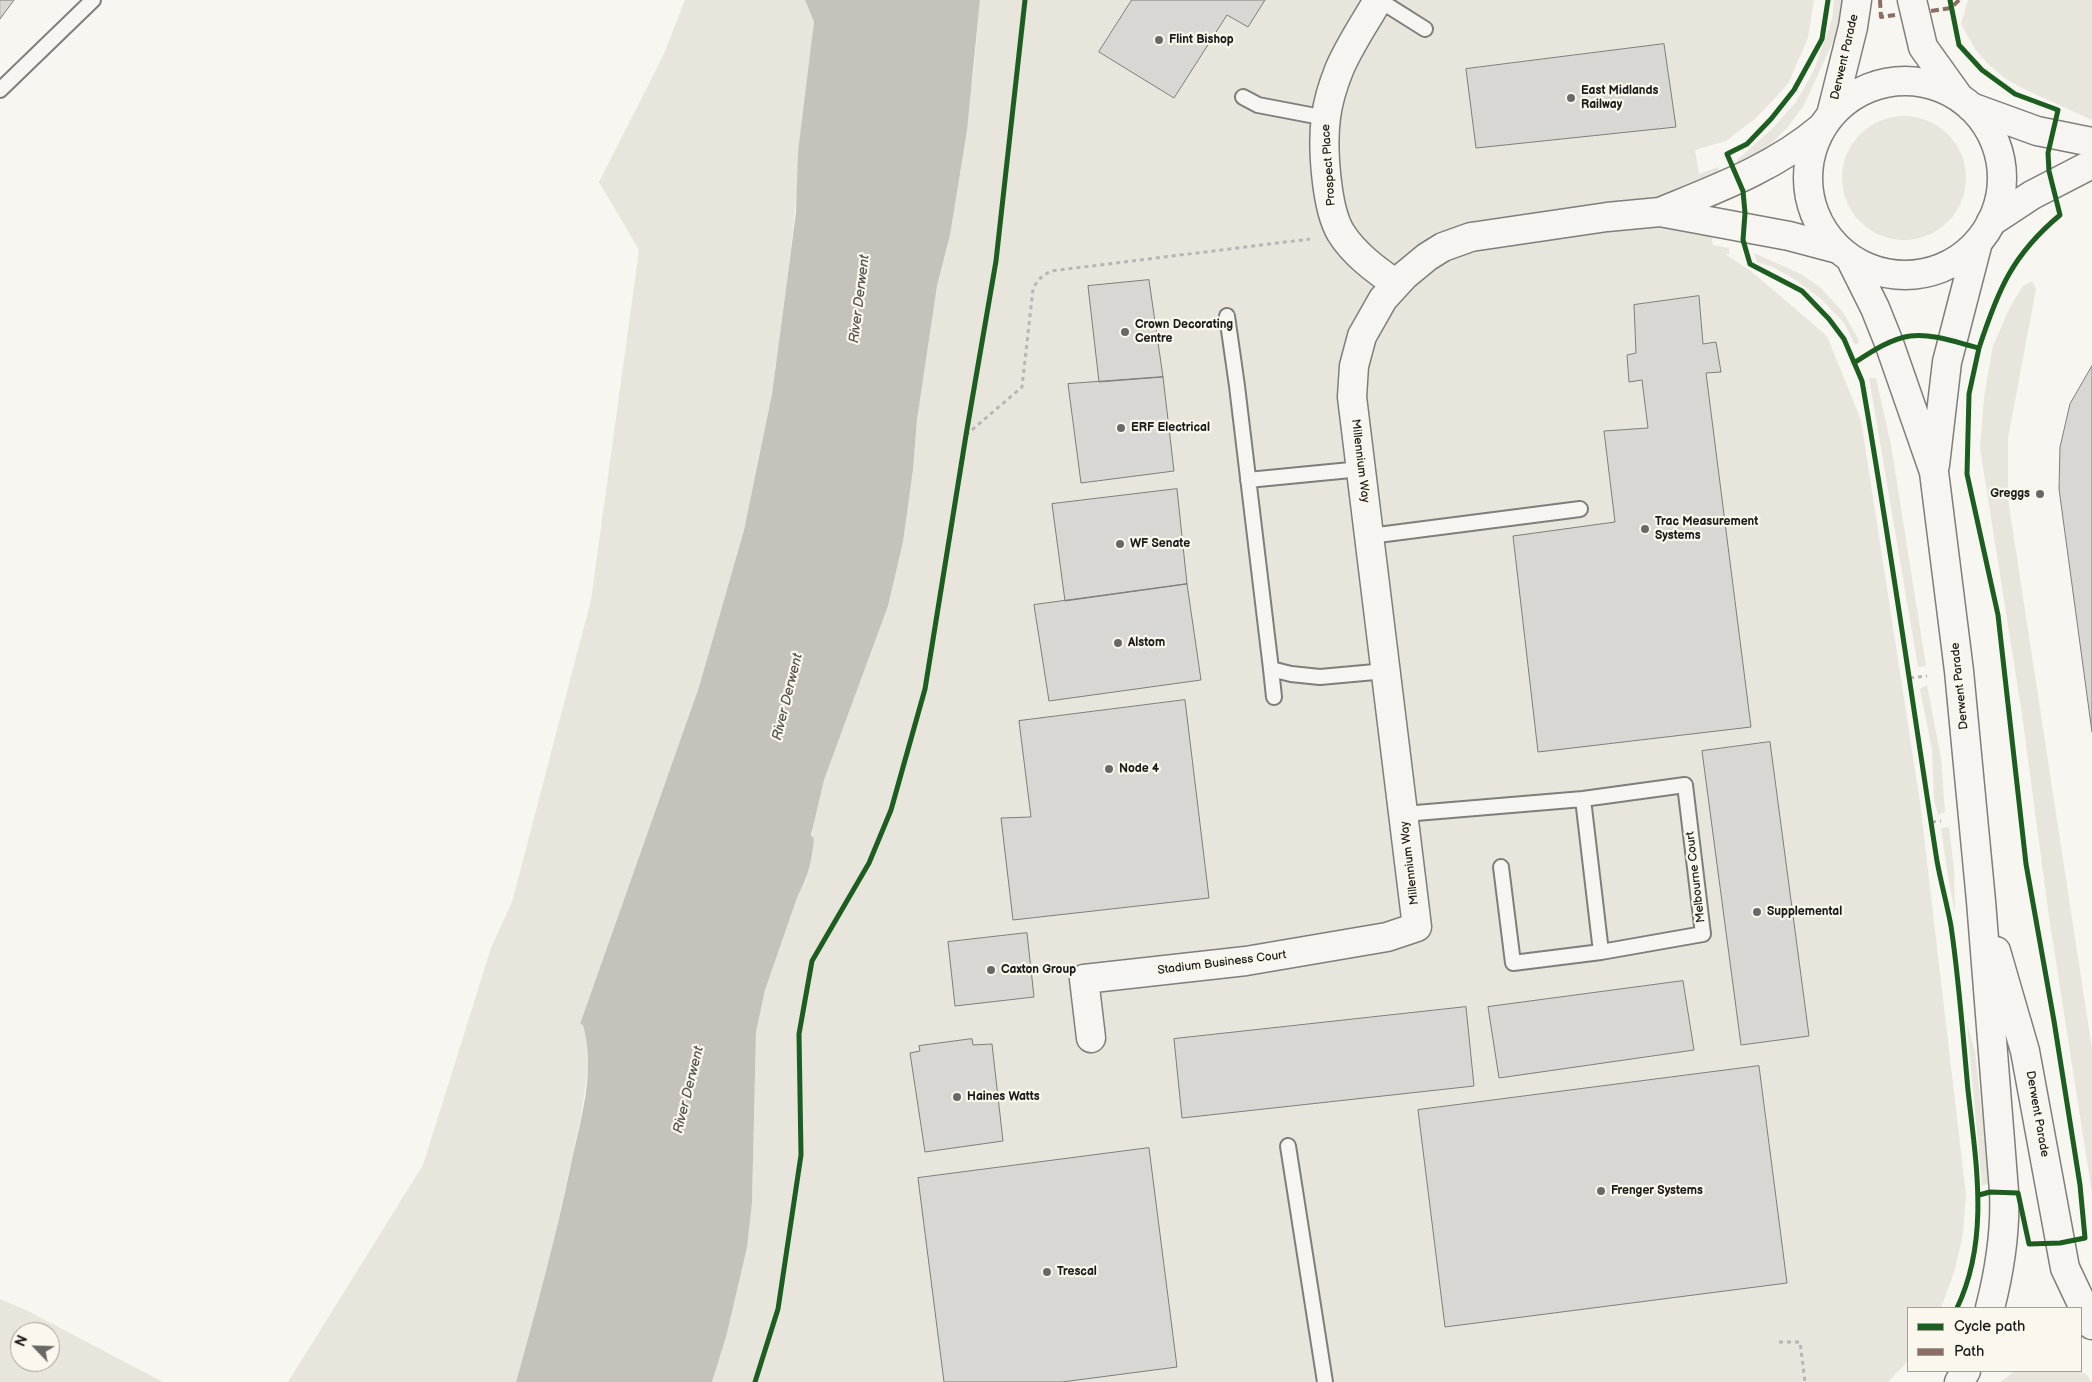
<!DOCTYPE html>
<html>
<head>
<meta charset="utf-8">
<style>
  body { margin:0 }
  #map { position:relative; width:2092px; height:1382px; overflow:hidden; background:#f8f6f0; font-family:"Balsamiq Sans",sans-serif }
  canvas { display:block }
  .legend { position:absolute; left:1907px; top:1307px; width:175px; height:65px; box-sizing:border-box; background:#fbf7ec; border:1px solid #a29f99; margin:0; padding:6px 9px; list-style:none; font-size:15px; color:#1c1c1c }
  .legend li { display:flex; align-items:center; gap:10px; height:25px }
  .legend b { width:25px; border:1px solid #a29f99 }
  .north { position:absolute; left:10px; top:1322px; width:50px; height:50px; box-sizing:border-box; background:#fbf7ec; border:1px solid #a29f99; border-radius:50%; rotate:294deg; font-size:14px; font-weight:700; line-height:20px; text-align:center; color:#1c1c1c }
  .north::after { content:''; display:block; margin:auto; width:18px; height:22px; background:#696866; clip-path:polygon(50% 0,100% 100%,50% 72%,0 100%) }
</style>
</head>
<body>
<div id="map">
<canvas width="2092" height="1382"></canvas>
<ul class="legend">
<li><b style="height:6px;background:#1b5e20"></b>Cycle path</li>
<li><b style="height:6px;background:#8d6e63"></b>Path</li>
</ul>
<div class="north">N</div>
</div>
<script>
const ctx = document.querySelector('canvas').getContext('2d');
ctx.lineJoin = 'round';
function fill(path, color) { ctx.fillStyle = color; ctx.fill(path, 'evenodd'); }
function trace(path, color, width, dash) { ctx.strokeStyle = color; ctx.lineWidth = width; ctx.lineCap = dash ? 'butt' : 'round'; ctx.setLineDash(dash || []); ctx.stroke(path); }
function drawText(font, color, halo, rows, align = 'center') {
  ctx.font = font + ' "Balsamiq Sans",sans-serif'; ctx.lineWidth = 4.5; ctx.setLineDash([]); ctx.textBaseline = 'middle'; ctx.strokeStyle = halo; ctx.fillStyle = color; for (const [text, x, y, turn = 0] of rows) {
    ctx.save(); ctx.translate(x, y); ctx.rotate((+turn || 0) * Math.PI / 180); ctx.textAlign = isNaN(turn) ? turn : align; if (halo) ctx.strokeText(text, 0, 0); ctx.fillText(text, 0, 0); ctx.restore();
  }
}
fill(new Path2D(`
  M685,0H805L812,16L814,22L791,251L772,394L744,530L699,687L580,1024L583,1025L588,1043L589,1061L581,1117L550,1257L516,1382H288L423,1165L491,948L512,902L591,600L639,250L599,182L663,56Z
  M980,0H1814L1808,38L1788,84L1756,118L1726,141L1695,150L1699,174L1718,167L1719,175L1701,182L1713,245L1729,248V254H1725L1751,271L1827,336L1861,420L1920,802L1966,1195L1963,1234L1955,1269L1941,1308H1908V1361L1888,1382H712L726,1337L752,1202L756,1032L765,990L798,895L806,881L814,820L824,780L888,606L903,542L913,470L917,420L937,286L950,235L974,69Z
  M1834,0H1842L1838,31L1804,105L1787,128L1768,147L1741,167L1737,160L1773,128L1796,102L1814,70L1832,19Z
  M1968,0H2092V120L2026,90L2006,79L1988,64L1975,49L1961,24Z
  M1842 178a62 62 0 1 1 124 0a62 62 0 1 1-124 0Z
  M1754,253L1801,274L1820,287L1843,312L1860,342L1855,345L1844,323L1820,298L1797,281L1773,267L1757,262Z
  M2032,281L2036,289L2008,438V499L2092,1049V1193L2049,917L2022,714L1980,448L1984,397L1993,346L2010,307L2023,286Z
  M1869,378H1876L1891,445L1926,666L1918,667Z
  M1927,685L1941,758L1945,812L1938,815L1934,800L1932,750L1920,689Z
  M1949,827L1954,869L1955,914L1948,877L1941,828Z
  M1967,1024L1975,1051L1984,1132L1988,1184L1982,1186Z
  M0,1299L24,1309L163,1382H0ZM20,1332H50V1362H20Z
  M2014,1371H2081L2087,1375L2092,1382H2001Z`), '#e8e5dd');
fill(new Path2D(`
  M805,0H980L967,130L950,235L937,286L917,420L913,470L903,542L888,606L824,780L811,835L814,839C812,859 808,878 798,895L765,990L756,1032L752,1202L747,1247L726,1337L712,1382H516C536,1310 556,1237 571,1164C581,1119 596,1070 583,1025L580,1024L699,687L744,530L772,394L791,251L796,212L798,152L814,22Z`), '#c5c2bc');
const building = new Path2D(`
  M0,0H14L0,19Z
  M1132,0H1265L1248,27L1227,15L1174,98L1099,52Z
  M1664,44L1676,127L1476,148L1466,69Z
  M1149,280L1163,377L1099,382L1088,286Z
  M1699,296L1703,344L1716,342L1721,372L1706,373L1751,727L1538,752L1513,536L1615,522L1604,431L1648,428L1642,380L1629,382L1627,355L1636,353L1634,305Z
  M2092,366V732L2059,489L2060,447L2070,404Z
  M1163,377L1174,471L1081,483L1068,384Z
  M1177,489L1187,584L1065,601L1052,504Z
  M1187,584L1201,680L1049,701L1034,605Z
  M1185,700L1209,898L1013,920L1001,818L1031,817L1019,721Z
  M1770,742L1809,1036L1741,1045L1702,751Z
  M1027,933L1034,997L955,1006L948,942Z
  M1683,981L1694,1050L1499,1078L1488,1007Z
  M1466,1007L1474,1086L1182,1118L1174,1039Z
  M972,1039L973,1045L992,1044L1003,1141L925,1152L910,1053L920,1051L919,1046Z
  M1759,1066L1787,1283L1445,1327L1418,1110Z
  M1149,1148L1177,1367L1062,1382H944L918,1178Z`);
fill(building, '#d9d7d3');
trace(building, '#7f7e7b', 1);
const service = new Path2D(`
  M1379,0L1425,29
  M0,90L93,0
  M1243,97L1258,105L1326,118
  M1227,316L1237,386L1271,669L1291,674L1320,677L1386,671
  M1248,480L1361,469
  M1370,536L1580,509
  M1271,669L1274,697
  M1404,814L1583,799L1685,785L1703,934L1601,952L1583,799
  M1501,867L1513,963L1601,952
  M1288,1146L1325,1382`);
const minor = new Path2D(`
  M1378,0C1365,23 1349,46 1339,70C1333,85 1328,101 1326,117C1322,146 1326,209 1341,233C1354,254 1376,270 1396,284
  M1971,107L2037,131L2092,142
  M1660,212C1716,189 1774,168 1821,128
  M1991,222L2032,195L2092,164
  M1091,1038L1084,979L1246,961L1387,937L1417,927L1352,397L1354,366L1362,336L1383,299L1404,276L1427,257L1443,247L1471,237L1607,217L1660,212L1789,236L1838,249`);
const tertiary = new Path2D(`
  M1912,0L1923,47L1958,96
  M1808 178a97 97 0 1 1 194 0a97 97 0 1 1-194 0Z
  M1831,115L1853,27L1857,0
  M1851,260L1875,308L1889,343L1934,472L1959,671L1981,901L2004,1191C2006,1232 2000,1269 1990,1308
  M1935,465L1947,362L1978,242
  M1996,951L2025,1051L2065,1268L2092,1325
  M1959,1382L1966,1371`);
trace(service, '#7f7e7b', 18);
trace(minor, '#7f7e7b', 31);
trace(tertiary, '#7f7e7b', 31);
trace(new Path2D(`
  M966,435L1022,387L1033,289C1037,280 1042,276 1051,271L1310,239
  M1910,678L1927,676
  M1932,822L1941,821
  M1779,1342H1800L1805,1382`), '#b7b6b4', 3, [4, 4]);
trace(service, '#f6f5f1', 14);
trace(minor, '#f6f5f1', 28);
trace(tertiary, '#f6f5f1', 28);
trace(new Path2D(`
  M1880,0L1881,17L1895,15
  M1931,11L1951,8L1959,0`), '#8d6e63', 4, [8, 4]);
trace(new Path2D(`
  M1828,0L1822,39L1794,90L1771,119L1747,144L1727,154L1743,191L1745,213L1743,240L1750,264L1802,291L1829,319L1844,339L1862,381C1890,541 1912,701 1937,861C1941,883 1947,904 1951,926C1959,980 1963,1036 1968,1090C1976,1163 1990,1239 1957,1308
  M1854,363C1871,352 1890,339 1910,336C1933,333 1958,343 1979,348C1998,290 2012,255 2060,215L2049,171L2048,153L2058,110L2015,94L1982,70L1959,45L1950,0
  M1979,1195L1990,1192L2018,1193L2029,1244L2060,1243L2085,1238L2080,1185L2054,1021L2026,864L1998,615L1967,474L1969,394L1979,348
  M755,1382L778,1309L801,1155L799,1034L812,961L869,863L891,810L925,689L966,435L996,261L1025,0`), '#1b5e20', 5);
for (const [x, y, r, color] of [
  [1159,40,5,"#696866"],
  [1571,98,5,"#696866"],
  [1125,332,5,"#696866"],
  [1121,428,5,"#696866"],
  [2040,494,5,"#696866"],
  [1645,529,5,"#696866"],
  [1120,544,5,"#696866"],
  [1118,643,5,"#696866"],
  [1109,769,5,"#696866"],
  [1757,912,5,"#696866"],
  [991,970,5,"#696866"],
  [957,1097,5,"#696866"],
  [1601,1191,5,"#696866"],
  [1047,1272,5,"#696866"]
]) { const dot = new Path2D(); dot.arc(x, y, r, 0, 2 * Math.PI); ctx.fillStyle = color; ctx.fill(dot); trace(dot, '#fbf7ec', 2); }
drawText('bold 12px', '#1c1c1c', '#fbf7ec', [
  ["Flint Bishop",1169,40],
  ["East Midlands",1581,91],
  ["Railway",1581,105],
  ["Crown Decorating",1135,325],
  ["Centre",1135,339],
  ["ERF Electrical",1131,428],
  ["Greggs",2030,494,"right"],
  ["Trac Measurement",1655,522],
  ["Systems",1655,536],
  ["WF Senate",1130,544],
  ["Alstom",1128,643],
  ["Node 4",1119,769],
  ["Supplemental",1767,912],
  ["Caxton Group",1001,970],
  ["Haines Watts",967,1097],
  ["Frenger Systems",1611,1191],
  ["Trescal",1057,1272]
], 'left');
drawText('12px', '#1c1c1c', '#fbf7ec', [
  ["Derwent Parade",1845,57,-77],
  ["Prospect Place",1329,165,-94],
  ["Millennium Way",1360,461,83],
  ["Derwent Parade",1960,686,-96],
  ["Millennium Way",1410,863,-97],
  ["Melbourne Court",1696,877,-97],
  ["Stadium Business Court",1222,963,-7],
  ["Derwent Parade",2037,1114,80]
]);
drawText('italic 14px', '#575653', '#fbf7ec', [
  ["River Derwent",860,299,-83],
  ["River Derwent",788,697,-76],
  ["River Derwent",689,1090,-76]
]);
</script>
</body>
</html>
